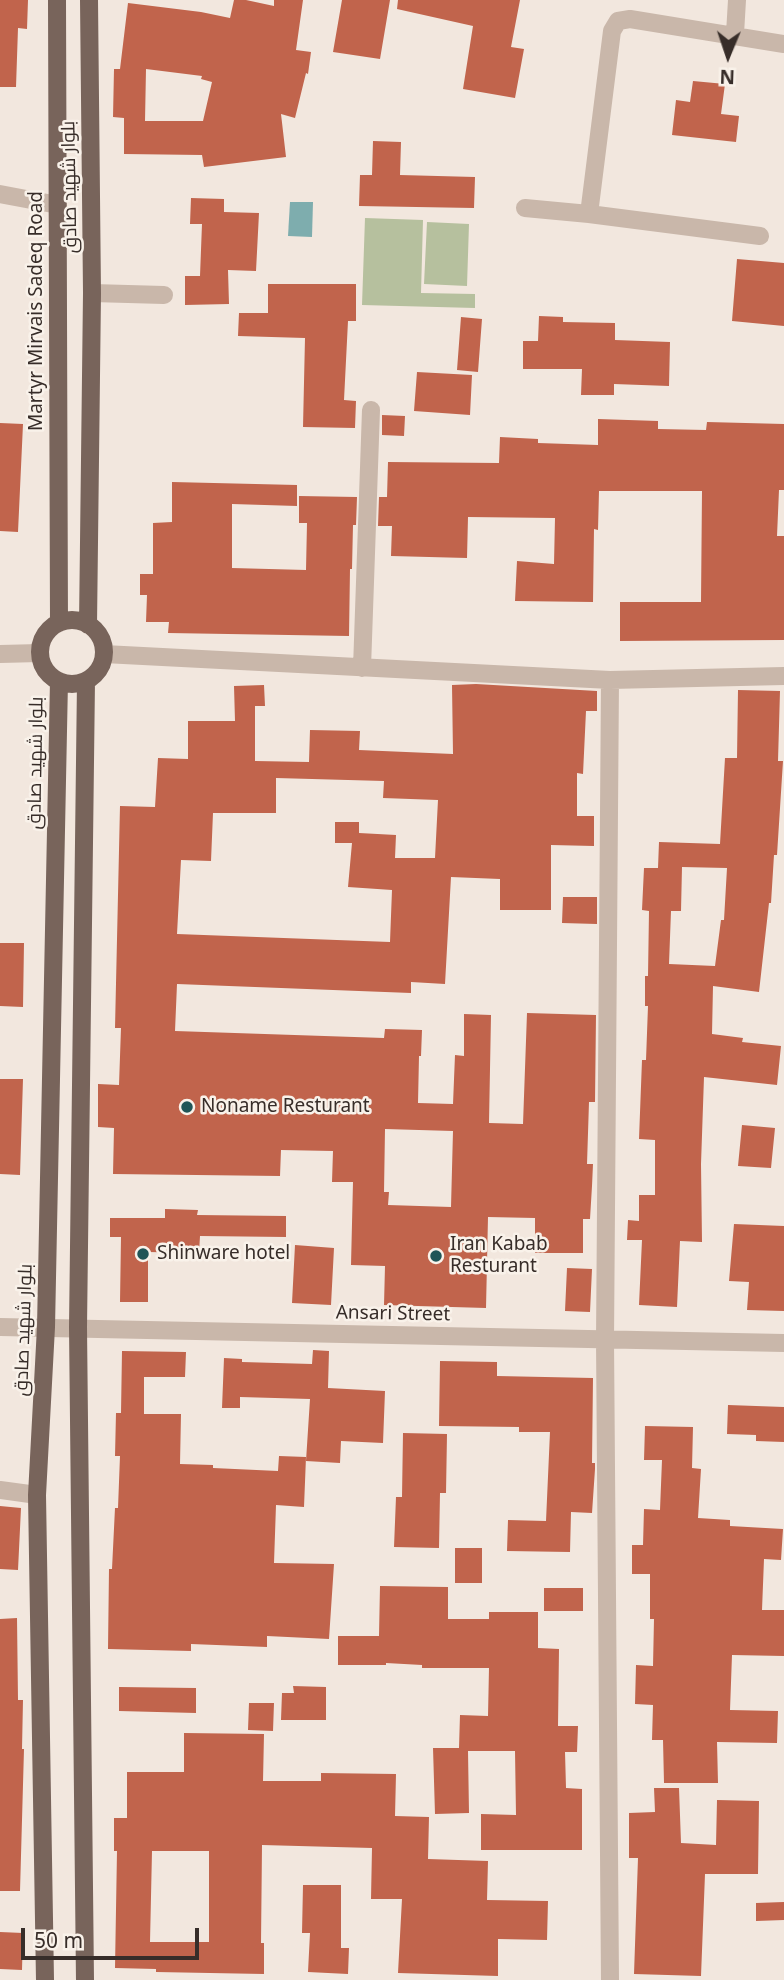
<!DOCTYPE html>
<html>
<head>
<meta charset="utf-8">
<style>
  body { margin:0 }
  #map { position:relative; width:784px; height:1980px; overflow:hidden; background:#f2e7de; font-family:"Noto Sans",sans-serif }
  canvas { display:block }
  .north { position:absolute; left:693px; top:21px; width:70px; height:70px; -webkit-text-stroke:5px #f9f2ea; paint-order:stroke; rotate:182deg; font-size:19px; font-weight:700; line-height:28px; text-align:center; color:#372d29 }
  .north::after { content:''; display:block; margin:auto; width:24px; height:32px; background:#372d29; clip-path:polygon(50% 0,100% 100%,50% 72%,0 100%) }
  .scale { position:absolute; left:21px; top:1928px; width:178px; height:32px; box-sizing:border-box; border:4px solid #372d29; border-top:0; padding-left:9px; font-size:21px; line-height:24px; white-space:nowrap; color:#372d29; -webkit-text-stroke:5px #f9f2ea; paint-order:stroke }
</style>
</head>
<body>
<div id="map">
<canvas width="784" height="1980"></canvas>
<div class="north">N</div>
<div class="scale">50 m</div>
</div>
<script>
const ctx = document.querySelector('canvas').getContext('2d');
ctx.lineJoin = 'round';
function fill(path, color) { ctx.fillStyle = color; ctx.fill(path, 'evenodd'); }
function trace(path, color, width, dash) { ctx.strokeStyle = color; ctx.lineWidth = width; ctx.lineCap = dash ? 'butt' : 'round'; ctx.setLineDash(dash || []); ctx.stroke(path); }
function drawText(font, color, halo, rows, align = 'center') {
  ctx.font = font + ' "Noto Sans",Cairo,sans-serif'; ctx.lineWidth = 5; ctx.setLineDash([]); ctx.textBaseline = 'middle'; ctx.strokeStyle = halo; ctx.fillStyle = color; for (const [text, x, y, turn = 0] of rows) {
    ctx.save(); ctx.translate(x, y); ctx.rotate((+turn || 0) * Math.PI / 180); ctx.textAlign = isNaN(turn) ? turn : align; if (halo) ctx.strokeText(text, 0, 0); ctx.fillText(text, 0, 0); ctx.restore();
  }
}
fill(new Path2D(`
  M365,218L423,220L421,293L475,294V308L362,305Z
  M427,222L469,224L467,286L424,284Z`), '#b6c09e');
fill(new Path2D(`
  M290,202H313L312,237L288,236Z`), '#7eadae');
fill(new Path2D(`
  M0,0H28L27,29L18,28L16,87H0Z
  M234,0H246L274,6V0H303L296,50L311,52L308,74L306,73L295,118L281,114L286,157L204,167L202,155L124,154V118L113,117L114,69H120L128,3L201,12L230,18ZM146,69L202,76L201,79L212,82L203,121H145Z
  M342,0H390L380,59L333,52Z
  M398,0H520L511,47L524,49L515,98L463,89L473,26L397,9Z
  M693,81L725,84L721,114L739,116L736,142L672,135L676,100L690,102Z
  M373,141L401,142L400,175L475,177L474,208L359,206L360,175H372Z
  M191,198L224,199V212L259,213L256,271L228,270L229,304L185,305V276H200L202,224H190Z
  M737,259L784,263V326L732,321Z
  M268,284H356V321H348L344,400L356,401L355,428L303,427L305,338L238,336L239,313H268Z
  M539,316L563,317V322L615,323V340L670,342L669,386L614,384V395H581L582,369H523V341H538Z
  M461,317L482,319L478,372L457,370Z
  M417,372L472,375L470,415L414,411Z
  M382,415L405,416L404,436L382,435Z
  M598,419L658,421V429L706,430L707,422L784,424V490H779L777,536H784V640L620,641V602H701L702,491H599L598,530L594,529L593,602L515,601L517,561L554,564L555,518L468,517L467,558L391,556L392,526H378L379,497H387L388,462L499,463L500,437L538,439V443L598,445Z
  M0,423L23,424L18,532L0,531Z
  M172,482L297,485V506L232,504V568L306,570L307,523H299V496L357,497L356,525H353L352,569H350L349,636L168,633L169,622H146L147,595H140V574H153V523L172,522Z
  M476,684L597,691V711H586L583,774L577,773V816H594V846L551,845V910H500V879L451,877L445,984L411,982V993L177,984L175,1031L384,1038L385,1029L422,1030L421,1056H419L418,1103L453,1104L455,1055L464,1056V1014L491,1015L489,1123L523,1124L527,1013L596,1015L595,1102H589L587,1164H593L592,1186L590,1219H583V1253H535V1218L488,1217L486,1308L384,1305L385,1266L351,1265L353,1182H332L333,1151L281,1150L280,1176L113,1174L114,1128L98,1127V1084L119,1085L121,1028H115L120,806L155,807L158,758L188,759V721H235L234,686L264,685L265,706H255V761L309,762L310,730L360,731L359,750L453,754L452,685ZM276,778L384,781L383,798L438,800L435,858H395L396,835L359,833V822H335V843H352L348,887L392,890L390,942L177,934L181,860L211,861L213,813H276ZM385,1129L453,1131L451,1207L388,1205L389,1192H384Z
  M738,690L780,691L778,761H783L777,855H774L771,903H769L759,992L713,986L712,1034L743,1038L742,1042L781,1046L777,1085L704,1077L701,1164L702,1242L680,1241L677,1307L639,1305L642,1240H627L628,1220L639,1221V1195H655V1140L639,1139L642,1060H646L648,1006H645V976H648L649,911L642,910L644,868H658L659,842L720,844L725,758H737ZM682,867L727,868L724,920H721L715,966L669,964L671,911H681Z
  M563,897H597V924L562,923Z
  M0,943H24L23,1007L0,1006Z
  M0,1079H23L20,1175L0,1174Z
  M742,1125L775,1128L771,1168L738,1166Z
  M165,1209L198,1210L197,1215L286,1216V1237L200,1236L199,1253L148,1252V1302H120L121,1237H110V1218H165Z
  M734,1224L784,1226V1311L747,1310L749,1282L729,1281Z
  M295,1245L334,1248L331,1305L292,1303Z
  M567,1268L592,1269L590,1312L565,1311Z
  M313,1350L329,1351L328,1388L385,1391L383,1443L341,1441L340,1463L306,1461L310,1399L240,1397V1408H222L224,1358L242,1359V1362L312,1364Z
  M122,1351L186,1352L185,1377H144V1414H181L180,1464L213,1465V1468L278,1471L279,1456L306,1457L304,1507L276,1505L274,1563L334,1564L329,1639L267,1636V1647L191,1644V1651L108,1649L109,1569H112L115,1508H118L120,1456H115L116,1413H121Z
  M440,1361L497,1362V1376L593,1378L592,1463H595V1469L592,1513L571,1512L570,1552L507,1551L508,1520L546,1521L550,1432H519V1427L439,1426Z
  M728,1405L784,1407V1442L756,1441V1435L727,1434Z
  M645,1426L693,1427L692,1468L701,1469L698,1518L730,1520V1526L783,1529L781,1560L764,1559L762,1610H784V1656L732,1655L730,1710L778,1711L777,1743L717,1742L718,1783H664L663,1740H652L653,1705L635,1704L636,1665L653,1666L654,1619H650V1574H632V1545H643L644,1509L660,1510L662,1460H644Z
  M403,1433L447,1434L446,1493H440L439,1548L394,1547L396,1497H402Z
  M0,1506L21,1508L18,1570L0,1569Z
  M455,1548H482V1583H455Z
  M380,1586L448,1587V1619H489V1612H538V1648L559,1649L558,1726H578L577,1752H565L566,1788L582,1789V1850H481V1814L516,1815L515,1751H468L469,1813L435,1814L433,1748H459L460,1715L488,1716L489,1668H422V1665L386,1663V1665H338V1636H379Z
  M544,1588H583V1611H544Z
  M17,1618L18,1700H23L22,1749H24L20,1891H0V1619Z
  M293,1686L326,1687V1720H281L282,1693H294Z
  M119,1687L196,1688V1713L119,1711Z
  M249,1703H274L273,1731L248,1730Z
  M184,1733L264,1734L263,1781H321V1773L396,1774L395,1816L429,1817L428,1859L488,1861L487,1900L548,1901L547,1940L498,1939V1976L398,1973L402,1899H371L372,1848L262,1845L261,1943H264V1974L156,1972V1969L115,1968L117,1851H114V1818H127V1772H184ZM152,1851H209V1942H150Z
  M654,1788H679L681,1843L716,1845L717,1800L759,1801L758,1874H705L701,1976L634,1974L638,1858H629V1813L655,1812Z
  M303,1885H341V1948H349L348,1974L308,1972L310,1933H302Z
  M784,1902V1920L756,1921V1903Z
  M0,1932L23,1933L22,1970L0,1969Z`), '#c1644c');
trace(new Path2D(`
  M735,34L737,0
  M0,194L58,205
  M525,208L589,214L760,236
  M589,214L612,31L618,21L630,19L784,44
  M92,293L164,295
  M0,654L40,653
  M104,654L610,680L784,676
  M362,668L371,410
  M610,680L605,1340L610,1980
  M0,1327L784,1343
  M0,1490L37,1495`), '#c9b7aa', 18);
trace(new Path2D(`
  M57,0L59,623
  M40 652a32 32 0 1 1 64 0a32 32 0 1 1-64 0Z
  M88,625L92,293L89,0
  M45,1980L37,1495L46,1327L59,681
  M85,1980L78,1327L86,681`), '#78645b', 18);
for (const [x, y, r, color] of [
  [187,1107,7,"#205557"],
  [143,1254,7,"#205557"],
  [436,1256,7,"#205557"]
]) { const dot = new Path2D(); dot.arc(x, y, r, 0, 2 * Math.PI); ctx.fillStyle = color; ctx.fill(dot); trace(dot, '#f9f2ea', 2.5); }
drawText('19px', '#372d29', '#f9f2ea', [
  ["بلوار شهید صادق",70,187,-91],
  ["Martyr Mirvais Sadeq Road",37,311,-90],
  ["بلوار شهید صادق",36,763,-89],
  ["Ansari Street",393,1314,1],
  ["بلوار شهید صادق",24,1330,-88]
]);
drawText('19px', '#372d29', '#f9f2ea', [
  ["Noname Resturant",201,1107],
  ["Iran Kabab",450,1245],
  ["Resturant",450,1267],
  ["Shinware hotel",157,1254]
], 'left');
</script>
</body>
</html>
